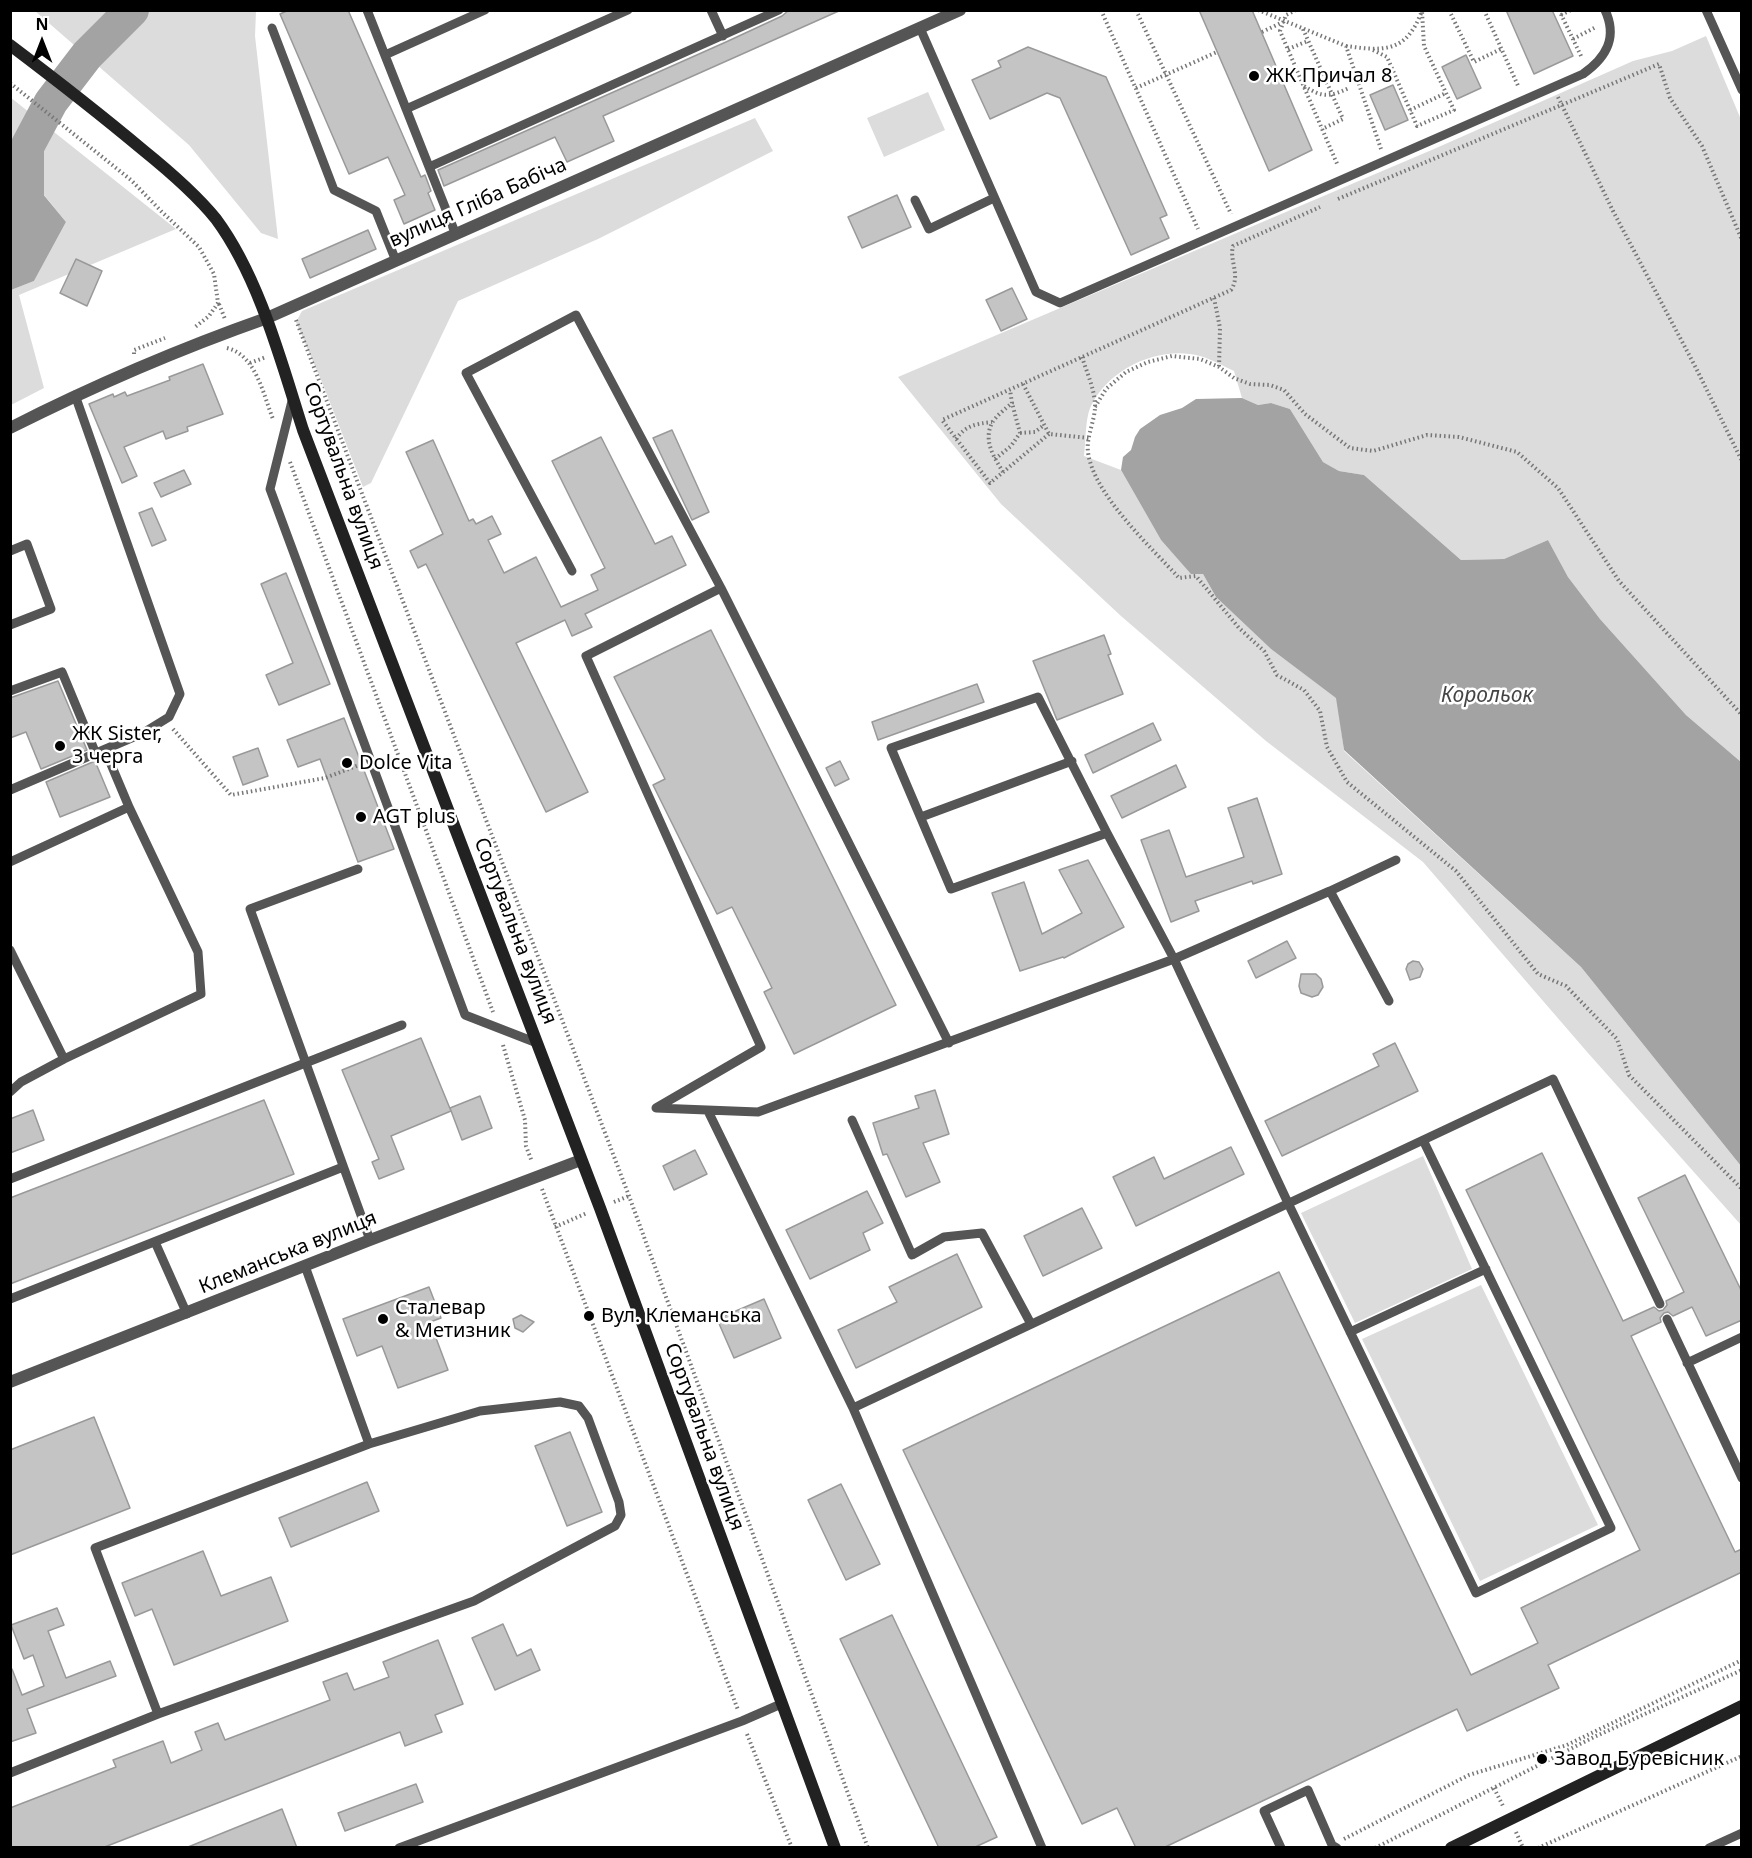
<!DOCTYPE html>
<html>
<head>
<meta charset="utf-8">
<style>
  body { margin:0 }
  #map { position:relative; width:1752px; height:1858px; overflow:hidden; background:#fff; font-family:"Noto Sans",sans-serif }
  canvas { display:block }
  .frame { position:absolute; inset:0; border:12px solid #000; pointer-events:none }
  .north { position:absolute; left:12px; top:12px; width:60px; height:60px; -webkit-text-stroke:4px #fff; paint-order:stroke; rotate:0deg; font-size:16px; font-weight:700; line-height:24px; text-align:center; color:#000 }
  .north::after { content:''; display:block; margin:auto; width:21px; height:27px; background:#000; clip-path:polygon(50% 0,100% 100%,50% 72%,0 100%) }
</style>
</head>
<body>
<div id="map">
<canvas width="1752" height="1858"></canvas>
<div class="frame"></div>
<div class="north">N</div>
</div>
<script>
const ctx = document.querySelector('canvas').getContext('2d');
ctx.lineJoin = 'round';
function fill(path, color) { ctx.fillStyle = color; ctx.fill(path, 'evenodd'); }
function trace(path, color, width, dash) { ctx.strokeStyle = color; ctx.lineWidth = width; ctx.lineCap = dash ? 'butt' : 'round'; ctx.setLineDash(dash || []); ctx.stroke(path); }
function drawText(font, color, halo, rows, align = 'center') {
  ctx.font = font + ' "Noto Sans",sans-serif'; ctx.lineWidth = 5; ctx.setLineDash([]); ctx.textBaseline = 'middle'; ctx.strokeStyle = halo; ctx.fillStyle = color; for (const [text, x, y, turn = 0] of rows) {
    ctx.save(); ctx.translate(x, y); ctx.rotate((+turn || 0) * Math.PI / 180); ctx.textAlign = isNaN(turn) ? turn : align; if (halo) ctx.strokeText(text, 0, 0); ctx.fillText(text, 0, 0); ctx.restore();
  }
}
fill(new Path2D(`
  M35,11H256L255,36L278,239L261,233L189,145Z
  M1706,36L1742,122L1741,762L1686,715L1600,619L1568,577L1548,540L1504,559L1461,560L1364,475L1339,471L1323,462L1290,409L1271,403L1258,405L1242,398L1234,371C1223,366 1211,359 1200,356C1160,345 1109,368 1091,406C1085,418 1086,442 1084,456L1121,470L1161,540L1191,573L1203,574L1216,597L1271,649L1337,698L1344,751L1581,967L1741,1166V1225L1588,1053L1423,862L1266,741L1121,616L1001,504L898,377L1434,149L1633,61L1672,51Z
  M928,92L945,130L884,157L867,118Z
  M10,97L176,229L19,295L44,388L11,405V290L34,281L66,222L11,154Z
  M755,118L773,151L598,239L458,301L371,483L363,487L322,382L296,322L302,311Z
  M1423,1156L1472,1269L1355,1323L1301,1213Z
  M1481,1285L1598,1525L1480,1581L1362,1339Z`), '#dcdcdc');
fill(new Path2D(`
  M10,154L66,222L34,281L11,290Z
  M1242,398L1258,405L1271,403L1290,409L1323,462L1339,471L1364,475L1461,560L1504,559L1548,540L1568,577L1600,619L1686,715L1741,762V1166L1581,967L1344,750L1336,698L1271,649L1216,597L1203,574H1191L1161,540L1121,470L1123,457L1131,450L1135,437L1140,429L1160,415L1182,408L1196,399Z`), '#a3a3a3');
trace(new Path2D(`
  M10,245L15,242L27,206V147L51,102L87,55L132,10`), '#a3a3a3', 34);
const building = new Path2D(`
  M289,10H348L421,177L425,175L431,191L428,193L435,210L404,224L394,200L405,195L388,157L349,174L280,14Z
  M789,10H841L603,116L614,141L567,162L555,137L444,186L438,170L726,42L782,16Z
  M1199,10H1252L1312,150L1269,171Z
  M1506,10H1552L1573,56L1534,74Z
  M1028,47L1106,77L1167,215L1160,218L1169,238L1131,255L1060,98L1047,93L990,119L972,80L1001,67L998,61Z
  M1466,55L1481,88L1457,99L1442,67Z
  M1393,85L1408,120L1385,130L1370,95Z
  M897,195L911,227L862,248L848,217Z
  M368,230L376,249L310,278L302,259Z
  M76,259L102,271L87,306L60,293Z
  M1012,288L1027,319L1001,331L986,300Z
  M203,364L223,414L187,427L188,431L166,439L163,431L124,447L137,476L122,483L89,404L113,394L114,397L125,392L127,396L170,380L169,377Z
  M672,430L709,512L692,520L653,438Z
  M601,437L655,544L672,536L686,565L585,614L592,627L572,636L565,620L516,643L588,792L546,812L426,564L418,568L410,551L443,534L406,452L433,440L469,521L473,519L476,524L492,516L501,534L488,540L504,573L536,557L561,607L598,590L591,575L605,568L552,461Z
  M184,470L191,484L161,497L154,483Z
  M152,508L166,540L152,546L139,513Z
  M286,573L330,684L279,705L266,675L293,663L261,584Z
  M711,630L896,1005L794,1054L764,992L772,988L732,907L717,914L653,785L665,779L614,677Z
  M1104,635L1111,654L1108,655L1123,694L1057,720L1033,661Z
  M58,681L87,750L41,769L26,732L10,738V698Z
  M977,684L984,702L878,740L872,722Z
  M344,718L394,849L358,862L320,759L298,767L287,740Z
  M1153,723L1161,740L1093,773L1085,755Z
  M258,748L268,776L243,785L233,757Z
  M95,761L110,797L60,817L46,782Z
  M840,761L849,779L835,786L826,768Z
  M1176,765L1186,787L1122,818L1111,796Z
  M1257,798L1282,874L1253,884L1252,881L1195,901L1199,911L1171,922L1141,840L1169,830L1186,877L1244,857L1228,808Z
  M1088,860L1124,927L1064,958L1063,957L1020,971L992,893L1024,882L1042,934L1082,913L1059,870Z
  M1287,941L1296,958L1256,978L1248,961Z
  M1413,961L1419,962L1423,969L1420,977L1410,980L1406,969L1408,964Z
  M1301,974H1316L1321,979L1323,987L1318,995L1312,997L1301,993L1299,986Z
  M421,1038L451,1111L391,1136L404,1169L379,1179L372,1162L379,1159L342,1070Z
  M1395,1043L1418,1091L1282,1156L1265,1121L1379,1066L1373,1054Z
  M935,1090L949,1134L923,1143L940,1182L906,1197L887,1154L883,1155L873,1123L919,1108L915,1096Z
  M480,1096L492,1128L462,1140L450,1108Z
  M264,1100L294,1174L10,1284V1198Z
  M33,1110L44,1140L10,1153V1119Z
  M1231,1147L1244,1174L1136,1226L1113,1177L1154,1157L1164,1179Z
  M695,1150L707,1174L674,1190L663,1166Z
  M1542,1153L1623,1321L1654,1307L1659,1311L1663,1310L1667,1305L1666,1301L1684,1292L1638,1198L1685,1175L1742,1292V1320L1706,1336L1692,1307L1673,1316L1668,1312L1664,1313L1660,1318L1661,1322L1631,1336L1735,1552L1742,1549V1572L1548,1665L1559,1688L1467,1731L1457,1709L1163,1848H1136L1117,1808L1082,1824L903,1450L1279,1272L1471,1675L1538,1643L1521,1608L1640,1550L1466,1190Z
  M867,1191L883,1223L863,1233L870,1250L810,1279L786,1230Z
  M1082,1208L1102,1248L1043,1276L1024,1236Z
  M957,1254L982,1307L856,1368L838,1330L897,1302L889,1287Z
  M429,1287L441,1318L430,1322L448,1370L398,1388L382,1346L357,1356L343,1319Z
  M764,1299L781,1338L734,1358L717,1319Z
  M521,1315L534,1322L523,1332L515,1328L513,1319Z
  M94,1417L130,1508L10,1555V1450Z
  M570,1432L602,1512L567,1526L535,1446Z
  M367,1482L379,1511L291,1547L279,1518Z
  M841,1484L880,1564L846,1580L808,1500Z
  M203,1551L221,1596L271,1577L288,1621L174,1665L152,1609L135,1616L122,1583Z
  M57,1608L64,1625L48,1631L66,1678L110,1661L116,1676L27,1709L36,1733L10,1742V1669H12L22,1695L44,1686L33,1655L24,1659L11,1625Z
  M892,1615L997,1837L973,1848H939L840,1639Z
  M503,1624L517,1656L531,1649L540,1670L495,1690L472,1638Z
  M438,1640L463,1704L435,1715L442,1732L405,1746L400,1732L102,1848H10V1808L116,1767L113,1760L163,1741L171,1763L202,1750L195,1732L218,1723L225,1740L330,1700L323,1682L347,1673L354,1690L389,1677L383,1662Z
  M416,1784L423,1802L345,1831L338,1813Z
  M282,1809L297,1848H188V1847Z`);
fill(building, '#c4c4c4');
trace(building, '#999', 1.5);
trace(new Path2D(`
  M1101,10L1198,229
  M1136,10L1231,214
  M1258,10L1346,46L1381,149
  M1296,10L1286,15L1280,31L1338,166
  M1449,10L1474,62L1501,49
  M1484,10L1519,88
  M1559,10L1582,58
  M1561,15L1571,10
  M1303,29L1343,119L1322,129
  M1262,32L1283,22
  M1573,39L1596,27
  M1346,46C1369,49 1396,54 1411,32C1416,26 1419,18 1422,11
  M1288,49L1308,41
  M1373,50L1387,57L1417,126L1454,110L1424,46L1422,11
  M10,83L131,180L161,211L199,247L214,274L218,303L209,316L195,327
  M1304,86C1323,98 1329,97 1349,88
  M1136,88L1217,52
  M1558,97L1613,211L1696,368L1742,461
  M1410,110L1446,93
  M1338,199L1659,64L1670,98L1702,146L1742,240
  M1214,298L1220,328L1219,367
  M219,304L225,319
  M296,320L629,1196L868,1848
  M227,348C256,355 263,394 273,419
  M134,354V350L165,338
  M1082,357C1087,373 1095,390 1095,406C1095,421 1086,437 1088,452C1093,494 1151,547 1179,578L1196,576L1239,628L1264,651L1277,675L1304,690L1320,711L1327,747L1347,782L1456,871L1538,974L1566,986L1617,1039L1629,1075L1742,1189
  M250,363L266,357
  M1023,384L1049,434L1089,438
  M1095,407L1106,389L1126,372L1148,362L1172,356L1200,359L1219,367L1234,378L1250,384L1270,385L1284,390L1305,414L1350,448L1373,451L1427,435L1459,437L1517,452L1558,488L1619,581L1742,715
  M1020,433L1035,432L1044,425
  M1049,434L990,483L942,420L1231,290C1241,275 1229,261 1233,246L1320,207
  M956,439C966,425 976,424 992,422
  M995,459L1011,446L1020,433L1012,403
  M290,462L493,1012
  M1003,472C994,457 983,441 992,423C996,416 1006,408 1012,403L1010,390
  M173,729L231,795L325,778L359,765
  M503,1045L525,1120L526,1146L532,1162
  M542,1189L738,1710
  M614,1202L629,1196
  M555,1227L587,1213
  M747,1734L792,1848
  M1494,1788L1503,1806
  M1516,1832L1523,1848
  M1344,1839L1469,1775L1567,1745L1742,1660
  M1375,1848L1594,1737L1742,1670
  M1538,1848L1742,1756`), '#777', 4, [1.5, 3]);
trace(new Path2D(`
  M367,10L456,235
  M711,10L723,36
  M1706,10L1742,90
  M272,28L334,190L376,211L396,261
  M920,28L1036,292L1060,303L1583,74C1606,58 1618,38 1605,10
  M385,55L485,10
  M406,109L628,10
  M429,167L779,10
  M915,200L929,229L994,198
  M293,397L270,489L465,1015L537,1043
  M10,551L27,544L51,609L10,625
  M572,571L466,373L576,315L721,588L949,1043
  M10,691L62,672L96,754
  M10,790L143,733L169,717L180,694L75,395
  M921,817L1072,761
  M1107,833L951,889L891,748L1038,697L1107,833L1174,959L1288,1203L1476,1593L1611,1528L1423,1140
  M10,862L129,807
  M358,869L250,909L370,1240
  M1330,891L1389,1001
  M10,950L64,1059
  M10,1092L21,1082L64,1059L201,994L198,952L129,807L105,750
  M656,1108L758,1112L1174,959L1330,891L1396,860
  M656,1108L761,1047L586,656L721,588
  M708,1111L853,1408L1042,1848
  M852,1120L912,1255L944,1237L982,1233L1031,1324
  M10,1179L402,1025
  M155,1242L187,1314
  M305,1266L369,1444
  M10,1299L343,1167
  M1667,1319L1742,1478
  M1350,1332L1486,1269
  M1687,1363L1742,1337
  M853,1408L1553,1079L1660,1304
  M10,1773L158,1714L474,1601L615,1526L621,1515L619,1502L588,1418L579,1406L560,1402L480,1411L369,1444L95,1548L158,1714
  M399,1848L742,1721L781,1704
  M1281,1848L1264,1811L1308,1790L1332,1845L1337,1848
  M1709,1848L1742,1833`), '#555', 9);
trace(new Path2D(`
  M10,428C93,386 179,349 267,318L960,10
  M10,1382L370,1240L581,1160`), '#555', 12);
trace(new Path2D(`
  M10,45C55,79 100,114 143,150C169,171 195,193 216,219C259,277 281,361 303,430L600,1208L835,1848
  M1451,1848L1742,1706`), '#222', 12);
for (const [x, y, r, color] of [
  [1254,76,6,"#000"],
  [60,746,6,"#000"],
  [347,763,6,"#000"],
  [361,817,6,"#000"],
  [589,1316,6,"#000"],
  [383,1319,6,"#000"],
  [1542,1759,6,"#000"]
]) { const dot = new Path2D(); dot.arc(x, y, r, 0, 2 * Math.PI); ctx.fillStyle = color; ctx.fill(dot); trace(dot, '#fff', 2); }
drawText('20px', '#000', '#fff', [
  ["ЖК Причал 8",1266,76],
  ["ЖК Sister,",72,734],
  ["3 черга",72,757],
  ["Dolce Vita",359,763],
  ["AGT plus",373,817],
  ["Сталевар",395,1308],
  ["& Метизник",395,1331],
  ["Вул. Клеманська",601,1316],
  ["Завод Буревісник",1554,1759]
], 'left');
drawText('20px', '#000', '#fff', [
  ["вулиця Гліба Бабіча",478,203,-24],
  ["Сортувальна вулиця",343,476,70],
  ["Сортувальна вулиця",515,931,69],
  ["Клеманська вулиця",288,1253,-22],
  ["Сортувальна вулиця",704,1437,70]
]);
drawText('italic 21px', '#444', '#fff', [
  ["Корольок",1487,696]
]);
</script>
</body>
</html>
